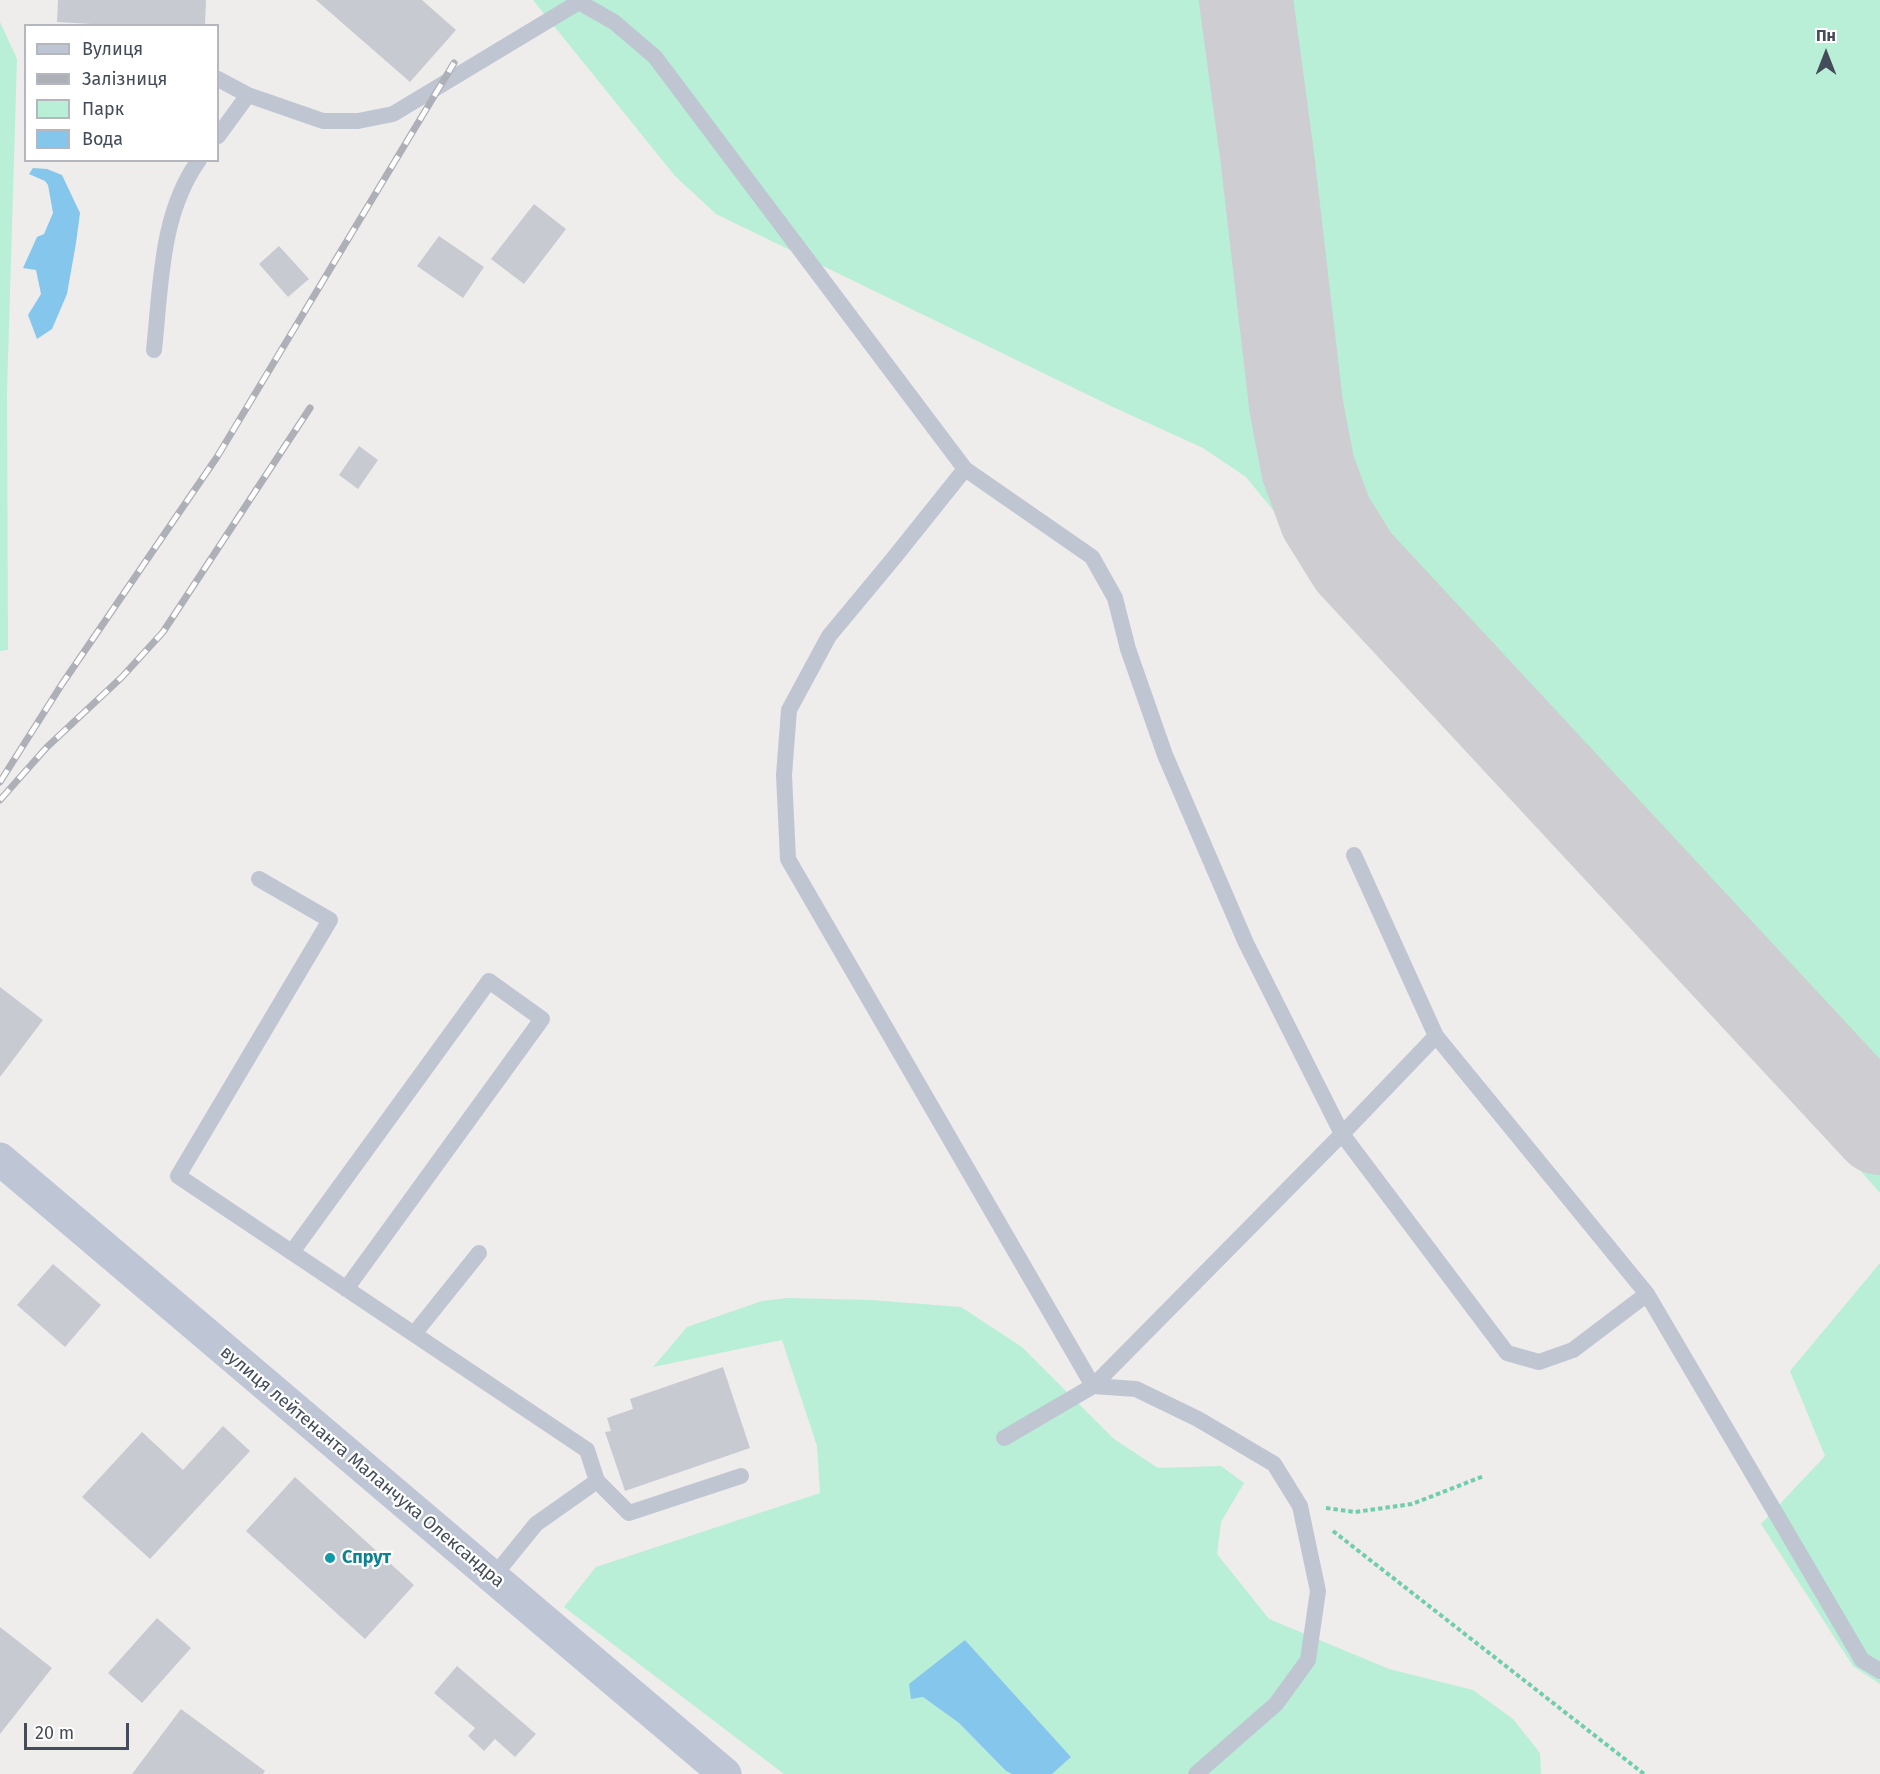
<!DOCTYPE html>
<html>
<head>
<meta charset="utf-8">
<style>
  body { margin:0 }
  #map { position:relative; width:1880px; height:1774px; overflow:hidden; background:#efecec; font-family:"Fira Sans",sans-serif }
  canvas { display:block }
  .legend { position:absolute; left:24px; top:24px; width:195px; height:138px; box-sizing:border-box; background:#fff; border:2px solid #b4b7bd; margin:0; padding:8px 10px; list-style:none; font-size:18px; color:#444c5a }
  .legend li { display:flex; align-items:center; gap:12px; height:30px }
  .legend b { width:30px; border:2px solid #b4b7bd }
  .north { position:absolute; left:1796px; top:24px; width:60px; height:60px; -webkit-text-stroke:4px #fff; paint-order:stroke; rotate:0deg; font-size:16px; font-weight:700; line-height:24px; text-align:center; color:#444c5a }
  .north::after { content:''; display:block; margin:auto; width:21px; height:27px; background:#444c5a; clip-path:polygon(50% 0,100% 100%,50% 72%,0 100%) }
  .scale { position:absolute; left:24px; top:1723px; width:105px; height:27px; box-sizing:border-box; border:3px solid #444c5a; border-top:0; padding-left:8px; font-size:18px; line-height:21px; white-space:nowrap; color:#444c5a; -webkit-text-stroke:4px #fff; paint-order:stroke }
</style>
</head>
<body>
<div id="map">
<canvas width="1880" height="1774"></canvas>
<ul class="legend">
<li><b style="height:8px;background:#bec6d6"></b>Вулиця</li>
<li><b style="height:8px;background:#aeb0b7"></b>Залізниця</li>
<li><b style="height:16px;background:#b8efd6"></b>Парк</li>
<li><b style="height:16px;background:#85c6ec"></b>Вода</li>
</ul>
<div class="north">Пн</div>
<div class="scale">20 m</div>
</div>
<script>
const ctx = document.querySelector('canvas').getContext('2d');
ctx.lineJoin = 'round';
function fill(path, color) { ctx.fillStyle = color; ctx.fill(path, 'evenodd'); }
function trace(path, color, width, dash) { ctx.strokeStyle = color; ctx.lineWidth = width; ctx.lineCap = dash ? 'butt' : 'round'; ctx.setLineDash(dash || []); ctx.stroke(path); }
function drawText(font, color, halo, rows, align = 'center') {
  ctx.font = font + ' "Fira Sans",sans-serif'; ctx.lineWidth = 4.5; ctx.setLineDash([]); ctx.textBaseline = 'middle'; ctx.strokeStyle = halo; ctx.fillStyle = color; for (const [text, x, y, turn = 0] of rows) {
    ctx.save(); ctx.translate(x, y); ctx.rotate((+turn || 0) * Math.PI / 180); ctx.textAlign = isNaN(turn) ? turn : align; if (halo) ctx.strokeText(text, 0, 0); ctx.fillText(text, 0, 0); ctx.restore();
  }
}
fill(new Path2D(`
  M533,0H1880V1193L1602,875L1299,542L1246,477L1203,448L1113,407L716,214L675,176Z
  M0,22L17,59L7,392L8,650L0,651Z
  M1880,1263V1684L1853,1666L1761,1524L1825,1456L1790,1371Z
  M788,1298L871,1300L961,1307L1022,1347L1114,1439L1158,1468L1221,1466L1244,1483L1221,1522L1217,1554L1269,1619L1389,1669L1473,1690L1513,1719L1540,1753L1541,1774H1052L1071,1757L965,1640L911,1698L923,1697L959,1723L1006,1771L1012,1774H784L564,1607L596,1567L820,1493L817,1446L782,1340L653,1367L687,1327L762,1301Z`), '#b8efd6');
fill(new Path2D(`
  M33,168L47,169L62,175L80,213L76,243L67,294L52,329L37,339L28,315L41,294L36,270L23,268L37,237L44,234L53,213L48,185L45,181L29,174Z
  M965,1640L1071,1757L1052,1774H1012L1006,1771L959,1723L923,1697L911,1699L909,1684Z`), '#85c6ec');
trace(new Path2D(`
  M1246,0L1267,155L1296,405L1308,468L1326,517L1354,562L1880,1128`), '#ceced2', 94);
fill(new Path2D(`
  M58,0H206L205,26H126L57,22Z
  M316,0H422L456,30L410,82Z
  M534,204L566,229L524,284L491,259Z
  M439,236L484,267L463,298L417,266Z
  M279,246L309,279L288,297L259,264Z
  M359,446L378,460L358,489L339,475Z
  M0,987L43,1020L0,1077Z
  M53,1264L101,1305L65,1347L17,1305Z
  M723,1367L750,1448L625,1491L605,1432L611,1431L607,1418L633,1409L630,1399Z
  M223,1426L250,1451L150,1559L82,1497L142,1432L183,1470Z
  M295,1477L414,1585L365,1639L246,1531Z
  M157,1618L191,1648L142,1703L108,1673Z
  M0,1627L52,1668L0,1734Z
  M457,1666L536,1734L515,1757L495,1739L484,1751L468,1736L475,1728L434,1693Z
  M181,1709L265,1771L263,1774H132Z`), '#c8cad2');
trace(new Path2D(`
  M1326,1508L1355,1512L1412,1504L1484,1476
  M1333,1531L1644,1774`), '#70cdae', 4, [4.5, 3]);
trace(new Path2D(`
  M218,79L248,95L323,121H358L393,114L579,2L614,22L655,57L965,469L1092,557L1115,598L1128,649L1165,755L1246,943L1342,1134L1093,1386L1004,1438
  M218,136L248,95
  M154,350C161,287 160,214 199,160
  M965,469L893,559L829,636L789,710L784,775L788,859L1093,1386L1136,1389L1198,1419L1274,1464L1300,1506L1318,1591L1308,1660L1276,1704L1196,1774
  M1354,855L1436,1036L1647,1294L1573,1350L1539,1362L1507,1353L1342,1134L1436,1036
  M259,879L330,920L178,1176L587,1450L597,1481L629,1513L741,1476
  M292,1252L489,981L542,1019L346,1289
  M1647,1294L1862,1660L1880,1671
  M414,1334L479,1253
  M493,1577L536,1524L597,1481`), '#bfc6d2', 16);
trace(new Path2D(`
  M0,1159L725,1774`), '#bec6d6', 33);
const rail = new Path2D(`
  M0,782L62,684L217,457L454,63
  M0,800L47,747L122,677L163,632L310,408`);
trace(rail, '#aeb0b7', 7);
trace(rail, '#fff', 4.5, [14]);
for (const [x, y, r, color] of [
  [330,1558,6,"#0f9aa8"]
]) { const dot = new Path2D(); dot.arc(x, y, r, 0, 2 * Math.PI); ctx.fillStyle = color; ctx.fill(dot); trace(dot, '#fff', 2); }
drawText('18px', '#444c5a', '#fff', [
  ["вулиця лейтенанта Маланчука Олександра",362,1467,40]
]);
drawText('bold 18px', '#0d838f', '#fff', [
  ["Спрут",342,1558]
], 'left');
</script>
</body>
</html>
